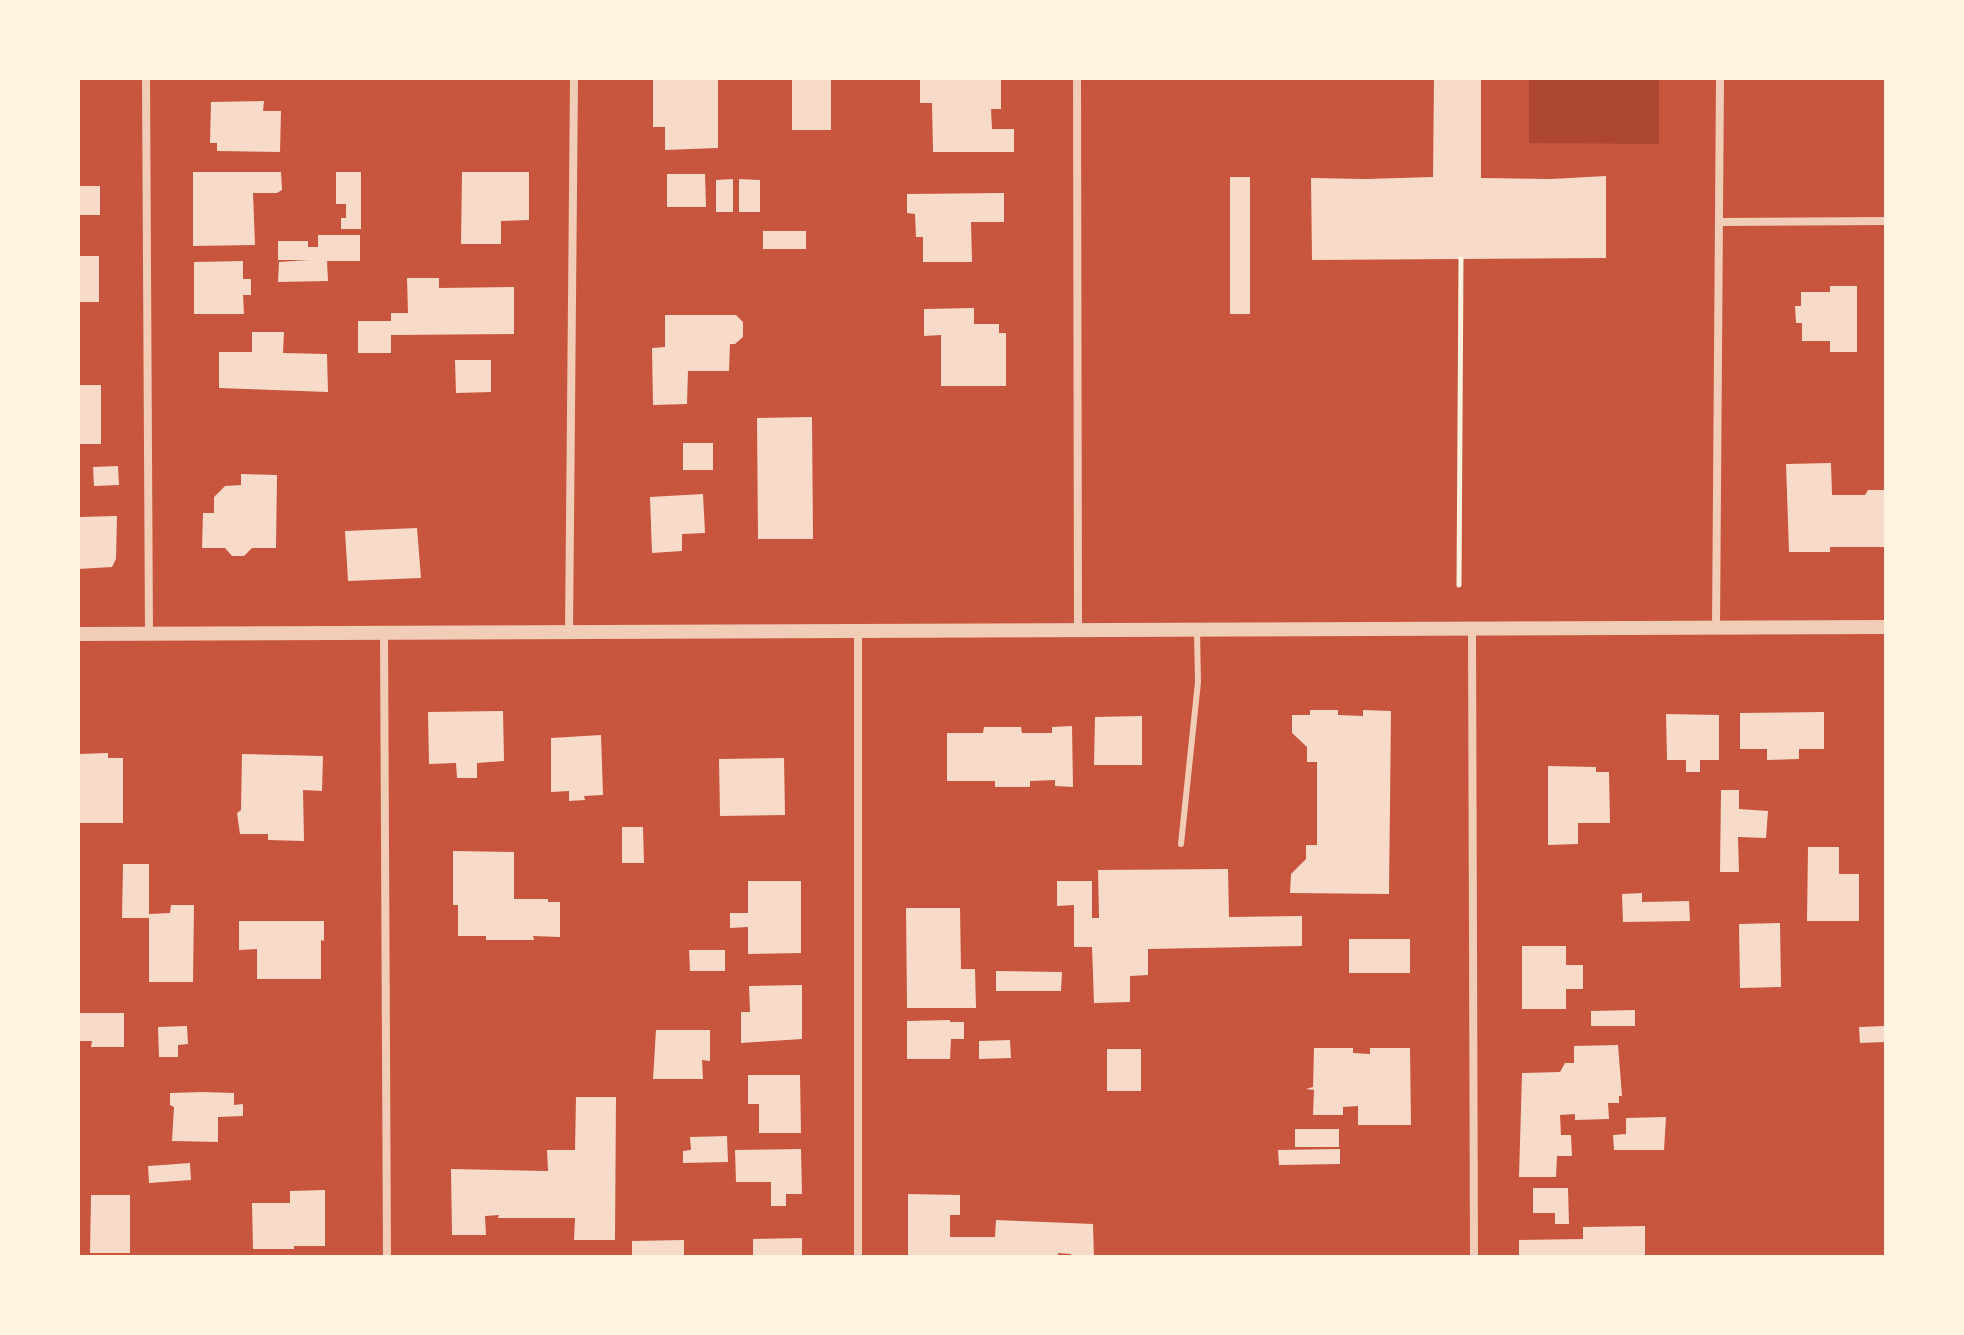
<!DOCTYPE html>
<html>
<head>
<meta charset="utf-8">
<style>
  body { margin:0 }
  #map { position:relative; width:1964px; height:1335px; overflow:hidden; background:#c8553d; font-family:Montserrat,sans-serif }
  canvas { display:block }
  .frame { position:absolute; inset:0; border:80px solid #fff3e0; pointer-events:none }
</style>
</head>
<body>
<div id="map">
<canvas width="1964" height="1335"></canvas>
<div class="frame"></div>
</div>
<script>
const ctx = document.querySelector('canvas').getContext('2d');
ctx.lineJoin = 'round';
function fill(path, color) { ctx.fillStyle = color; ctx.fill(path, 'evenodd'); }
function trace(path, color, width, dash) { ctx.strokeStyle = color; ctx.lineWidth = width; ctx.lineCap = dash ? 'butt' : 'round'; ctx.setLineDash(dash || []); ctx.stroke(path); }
fill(new Path2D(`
  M1529,78H1659V144L1529,143Z`), '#ae4732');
fill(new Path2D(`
  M653,78H718V148L665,150V127H653Z
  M792,78H831V130H792Z
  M920,78H1001V109H991L992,129H1014V152H933L932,103H920Z
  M1434,78H1481V178L1551,179L1606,176V258L1312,260L1311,178L1366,179L1433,177Z
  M264,101L263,111H281L280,152L217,151V143H210L211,102Z
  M193,172H281L282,190L277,193H253L255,245L193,246Z
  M336,172H361V229H341V218H346V204H336Z
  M462,172H529V220L501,221V244H461Z
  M667,174H705L706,207H667Z
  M1230,177H1250V314H1230Z
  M733,179V212H716V180Z
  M739,179L760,180V212H739Z
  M78,186H100V215H78Z
  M1004,193V222H971L972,262H923V237H916L915,214L907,213V194Z
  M763,231H806V249H763Z
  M318,235H360V261H327L328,281L278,282L279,262L309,260H278V241H308V247H318Z
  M78,256H99V302H78Z
  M243,261V279H251V295H243L244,314H194V262Z
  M407,278H439V288L514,287V334L391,335V353H358V321H391V313H408Z
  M1830,286H1857V352H1830V341H1802V323H1796L1795,306H1801V292H1830Z
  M974,308V324H999V333H1006V386H941V335L924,336V309Z
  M665,315H736L743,322V337L735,344H730L729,371H688L687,404L653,405L652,348L665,347Z
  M252,332H284L283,353L327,354L328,392L219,388V352H252Z
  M455,360H491V392L456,393Z
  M78,385H101V444H78Z
  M812,417L813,539H758L757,418Z
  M683,443H713V470H683Z
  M1831,463L1832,495H1865L1868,490H1886V547H1830V552H1789L1786,464Z
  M118,466L119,485L94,486L93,467Z
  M241,474L277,475L276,548H252L244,556H232L225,548H202L203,513H214V497L225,486L241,485Z
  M703,494L705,533L682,534V551L652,553L650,497Z
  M117,516L116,559L112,567L78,569V517Z
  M417,528L421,578L348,581L345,531Z
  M1310,710H1338V715L1363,716V710L1391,711L1389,894L1290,893L1291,874L1306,859V845H1317V762H1307V747L1292,733V715H1310Z
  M503,711L504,761L477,763V778H457L456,763L429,764L428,712Z
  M1824,712V749H1799V759L1767,760V749H1740V713Z
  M1666,714L1719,715V760H1700V772H1686V760H1667Z
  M1142,716V765H1094L1095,717Z
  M1072,726L1073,787L1055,786V780L1030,781V787H995V781H947V733H983L984,727H1021L1022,733H1052V727Z
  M601,735L603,795L584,796L585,800L569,801V791L551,792V738Z
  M108,753V758H123V823H78V754Z
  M242,754L323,756L322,791L303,790L304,841L268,840V834H240L237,813L241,810Z
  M784,758L785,815L720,816L719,759Z
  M1548,766L1596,767V772H1609L1610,823H1578V844L1548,845Z
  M1721,790H1739V809L1768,811L1766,838L1738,837L1739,872H1720Z
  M622,827H643L644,863H622Z
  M1808,847H1839V874H1859V921H1807Z
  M453,851L514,852V899H548V902H560V937L533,936L534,940H486V936H458V905H453Z
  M123,864H149V914L170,913L171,905H194L193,982H149V918H122Z
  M1228,869L1229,917L1302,916V946L1148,949V975L1130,976V1002L1094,1003L1092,947H1074V905L1057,906V881H1092V918H1099L1098,870Z
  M748,881H801V953L748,954V927L730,928V913H748Z
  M1642,893V902L1689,901L1690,921L1623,922L1622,894Z
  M906,908H960L961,969H975L976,1008H907Z
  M239,921H324V941L321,940V979H257V949L239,950Z
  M1780,923L1781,987L1740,988L1739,924Z
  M1349,939H1410V973H1349Z
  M1522,946H1566V965H1583V989H1566V1009H1522Z
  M689,950H725V971H690Z
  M996,971L1062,972L1061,991H996Z
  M802,985V1039L741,1043V1012H750L749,986Z
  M1635,1010V1026H1591V1011Z
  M78,1013H124V1047H91L92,1041H78Z
  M950,1020V1022H964V1039H951L950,1059H907V1021Z
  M187,1026L188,1044L178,1045V1057H159L158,1027Z
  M1886,1026V1042L1860,1043L1859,1027Z
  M656,1030H710V1061L702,1060L703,1079H653Z
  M1010,1040L1011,1058L979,1059V1041Z
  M1618,1045L1622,1096H1619V1103H1608L1609,1119L1575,1120V1114L1560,1115L1561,1135H1571L1572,1156H1557L1556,1177H1519L1522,1073L1560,1072L1565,1063H1574V1046Z
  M1314,1048H1353V1053L1370,1054V1048H1410L1411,1125H1358V1106L1343,1107V1115H1313L1314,1090L1306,1089L1313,1087Z
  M1107,1049H1141V1091H1107Z
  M748,1075H800L801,1133H759V1104H748Z
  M203,1092L234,1093V1105L243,1104V1116L218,1117V1142L172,1141L174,1107L170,1105V1093Z
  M576,1097H616L615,1240H574L575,1218H498L499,1215L485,1216L486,1235H452L451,1169L548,1171L547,1150H575Z
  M1666,1117L1664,1150H1614L1613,1135L1626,1134V1118Z
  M1295,1129H1339V1147H1295Z
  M727,1136L728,1162L683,1163V1151L691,1150L690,1137Z
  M801,1149L802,1194H786V1206H771V1182H736L735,1150Z
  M1340,1149V1164L1279,1165L1278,1150Z
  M190,1163L191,1180L149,1183L148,1166Z
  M1533,1188H1568L1569,1224H1555V1213H1533Z
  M325,1190V1246H294V1249H253L252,1203H290V1191Z
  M908,1194L960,1195V1215H950V1237H995L996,1220L1093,1224L1094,1257H1071V1254L1058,1253V1257H908Z
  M91,1195H130V1253H90Z
  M1645,1226V1257H1519V1240L1583,1239V1227Z
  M802,1238V1257H753V1239Z
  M684,1240V1257H632V1241Z`), '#f7dbc8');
trace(new Path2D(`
  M1459,585L1461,259`), '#fff3e0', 5);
trace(new Path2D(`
  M1181,844L1198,682L1197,631`), '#f1ccb7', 6);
trace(new Path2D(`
  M146,78L149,635
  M1077,78L1078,631
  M1719,222L1886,221
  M1716,628L1720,78
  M1472,631L1474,1257
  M569,633L574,78
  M384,634L387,1257
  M858,1257V633`), '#f1ccb7', 8);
trace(new Path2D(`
  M78,634L1886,627`), '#f1ccb7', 14);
</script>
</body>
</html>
